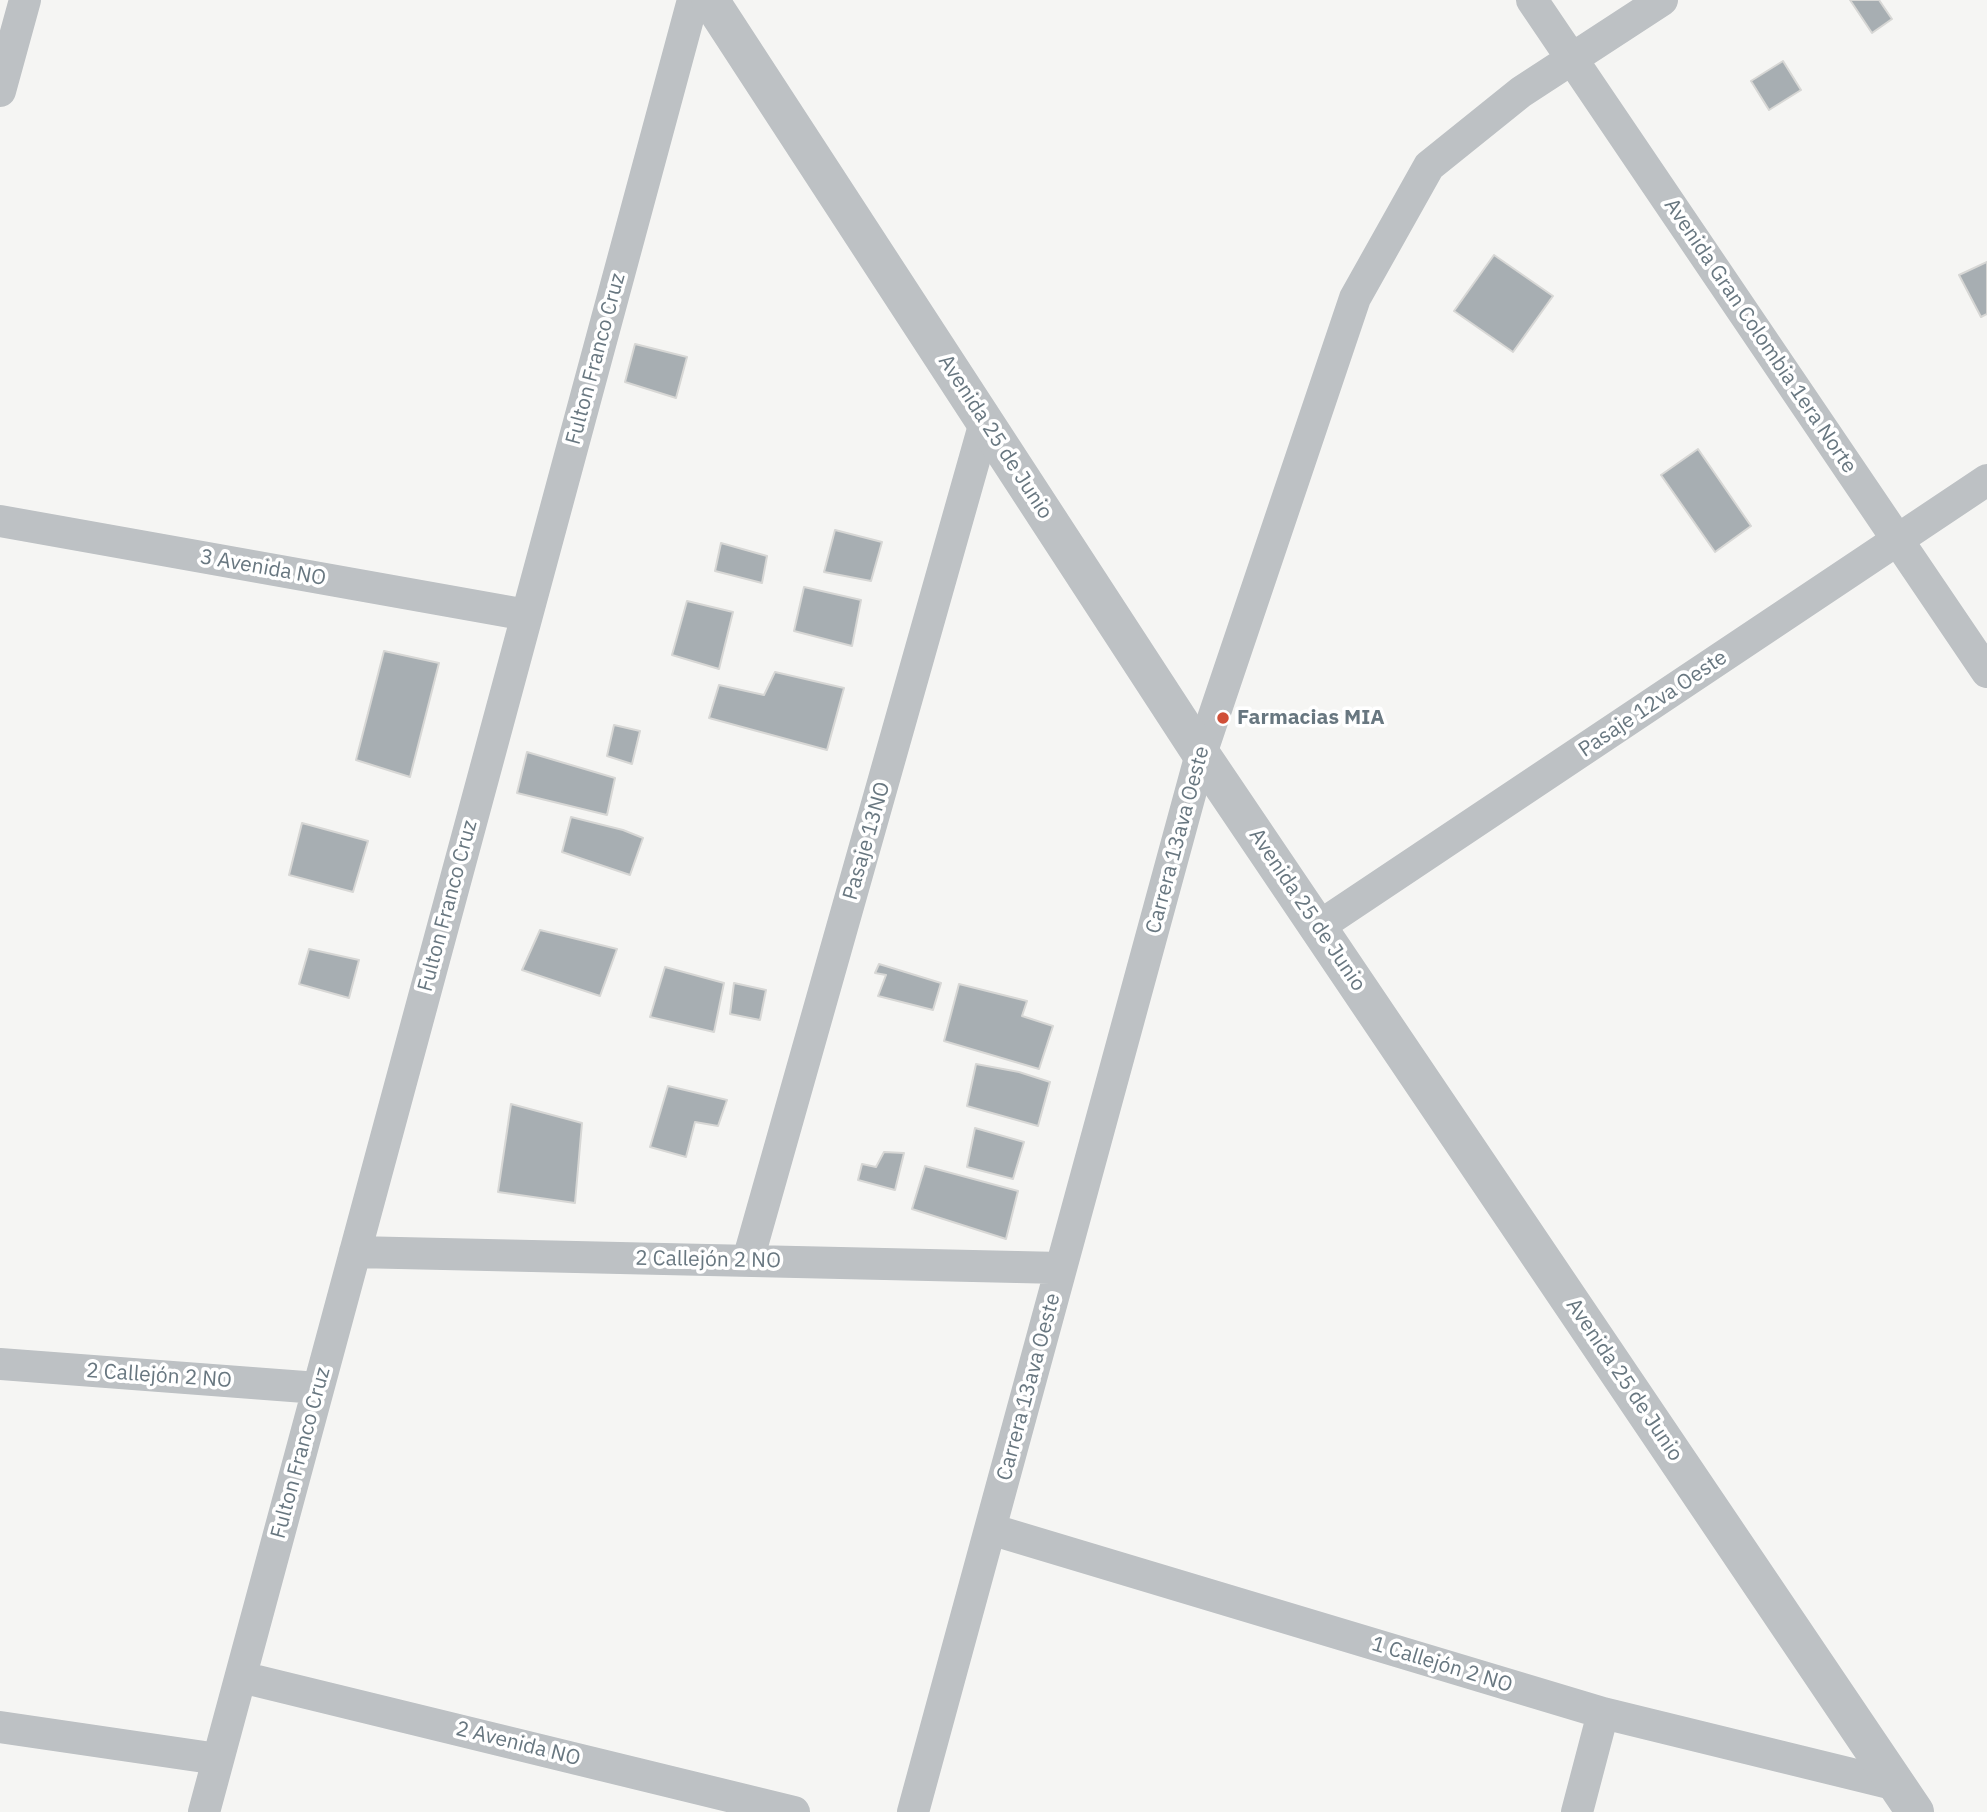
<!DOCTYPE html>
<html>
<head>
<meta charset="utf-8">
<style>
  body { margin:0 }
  canvas { display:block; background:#f5f5f3 }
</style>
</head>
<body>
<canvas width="1987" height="1812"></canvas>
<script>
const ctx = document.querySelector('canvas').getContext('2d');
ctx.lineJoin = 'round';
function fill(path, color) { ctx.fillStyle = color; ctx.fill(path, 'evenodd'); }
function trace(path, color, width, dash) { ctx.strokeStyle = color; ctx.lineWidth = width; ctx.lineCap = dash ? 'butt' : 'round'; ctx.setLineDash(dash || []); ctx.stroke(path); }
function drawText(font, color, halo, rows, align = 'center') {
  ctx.font = font + ' "IBM Plex Sans",sans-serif'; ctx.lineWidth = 7; ctx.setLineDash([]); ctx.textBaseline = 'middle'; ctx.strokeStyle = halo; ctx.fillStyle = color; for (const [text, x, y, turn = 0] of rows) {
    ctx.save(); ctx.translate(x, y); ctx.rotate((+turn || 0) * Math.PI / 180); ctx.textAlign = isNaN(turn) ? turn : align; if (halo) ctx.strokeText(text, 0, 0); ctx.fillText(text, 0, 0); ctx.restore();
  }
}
const building = new Path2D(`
  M1850,0H1879L1892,19L1872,33Z
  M1783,61L1801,90L1769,110L1751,81Z
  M1494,255L1553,296L1513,352L1454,311Z
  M1987,262V314L1981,317L1959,275Z
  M635,344L687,357L676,398L625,382Z
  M1698,449L1751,526L1715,552L1661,475Z
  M835,530L882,542L871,581L824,572Z
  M721,543L767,556L762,583L715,571Z
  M804,587L861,600L852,646L794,631Z
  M687,601L733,612L719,669L672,655Z
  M384,651L439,663L410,777L356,760Z
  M775,672L844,688L827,750L709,718L719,685L764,695Z
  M614,725L640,731L632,764L607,756Z
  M527,752L615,778L607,815L517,793Z
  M571,817L623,830L643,838L630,875L562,852Z
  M302,823L368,841L353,892L289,875Z
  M540,930L617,949L600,996L522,970Z
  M309,949L359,960L349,998L299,984Z
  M879,964L941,983L933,1010L878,996L886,975L875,973Z
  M665,967L724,983L714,1032L650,1017Z
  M734,983L766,990L760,1020L730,1014Z
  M959,984L1027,1001L1022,1016L1053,1026L1039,1069L944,1041Z
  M976,1064L1019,1072L1050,1082L1038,1126L967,1106Z
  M668,1086L727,1100L718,1126L695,1122L686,1157L650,1147Z
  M511,1104L582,1123L575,1203L498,1192Z
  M975,1128L1024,1142L1013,1179L967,1167Z
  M884,1152L904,1153L895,1190L858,1180L862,1164L876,1167Z
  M925,1166L1018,1191L1006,1239L912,1209Z`);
fill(building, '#a7aeb2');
trace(building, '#d7d7d5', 2);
trace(new Path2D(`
  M1532,0L1987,672
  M0,91L25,0
  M0,521L527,615
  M1318,927L1987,480
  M355,1252L1061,1268
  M748,1260L985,422
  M0,1364L318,1388
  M990,1529L1603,1713L1897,1785
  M241,1677L794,1812
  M0,1727L218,1759
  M204,1812L693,0
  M913,1812L1201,754L1355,298L1429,166L1521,92L1662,0
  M1577,1812L1603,1713`), '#bdc1c4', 32);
trace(new Path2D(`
  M710,0L1201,754L1915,1812`), '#bdc1c4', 38);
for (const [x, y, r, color] of [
  [1223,718,7,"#d04f38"]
]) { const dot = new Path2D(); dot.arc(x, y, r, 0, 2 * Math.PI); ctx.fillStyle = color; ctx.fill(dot); trace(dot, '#fff', 2.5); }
drawText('21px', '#687780', '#fff', [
  ["Avenida Gran Colombia 1era Norte",1760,336,56],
  ["Fulton Franco Cruz",596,359,-75],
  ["Avenida 25 de Junio",995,437,57],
  ["3 Avenida NO",263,568,10],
  ["Pasaje 12va Oeste",1653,704,-34],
  ["Carrera 13ava Oeste",1178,840,-75],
  ["Pasaje 13NO",867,841,-74],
  ["Fulton Franco Cruz",448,906,-75],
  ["Avenida 25 de Junio",1307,910,56],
  ["2 Callejón 2 NO",708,1260,1],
  ["2 Callejón 2 NO",159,1376,4],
  ["Avenida 25 de Junio",1624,1380,56],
  ["Carrera 13ava Oeste",1029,1387,-75],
  ["Fulton Franco Cruz",301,1453,-75],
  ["1 Callejón 2 NO",1442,1665,17],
  ["2 Avenida NO",518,1744,14]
]);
drawText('bold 21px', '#687780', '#fff', [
  ["Farmacias MIA",1237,718]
], 'left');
</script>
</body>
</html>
